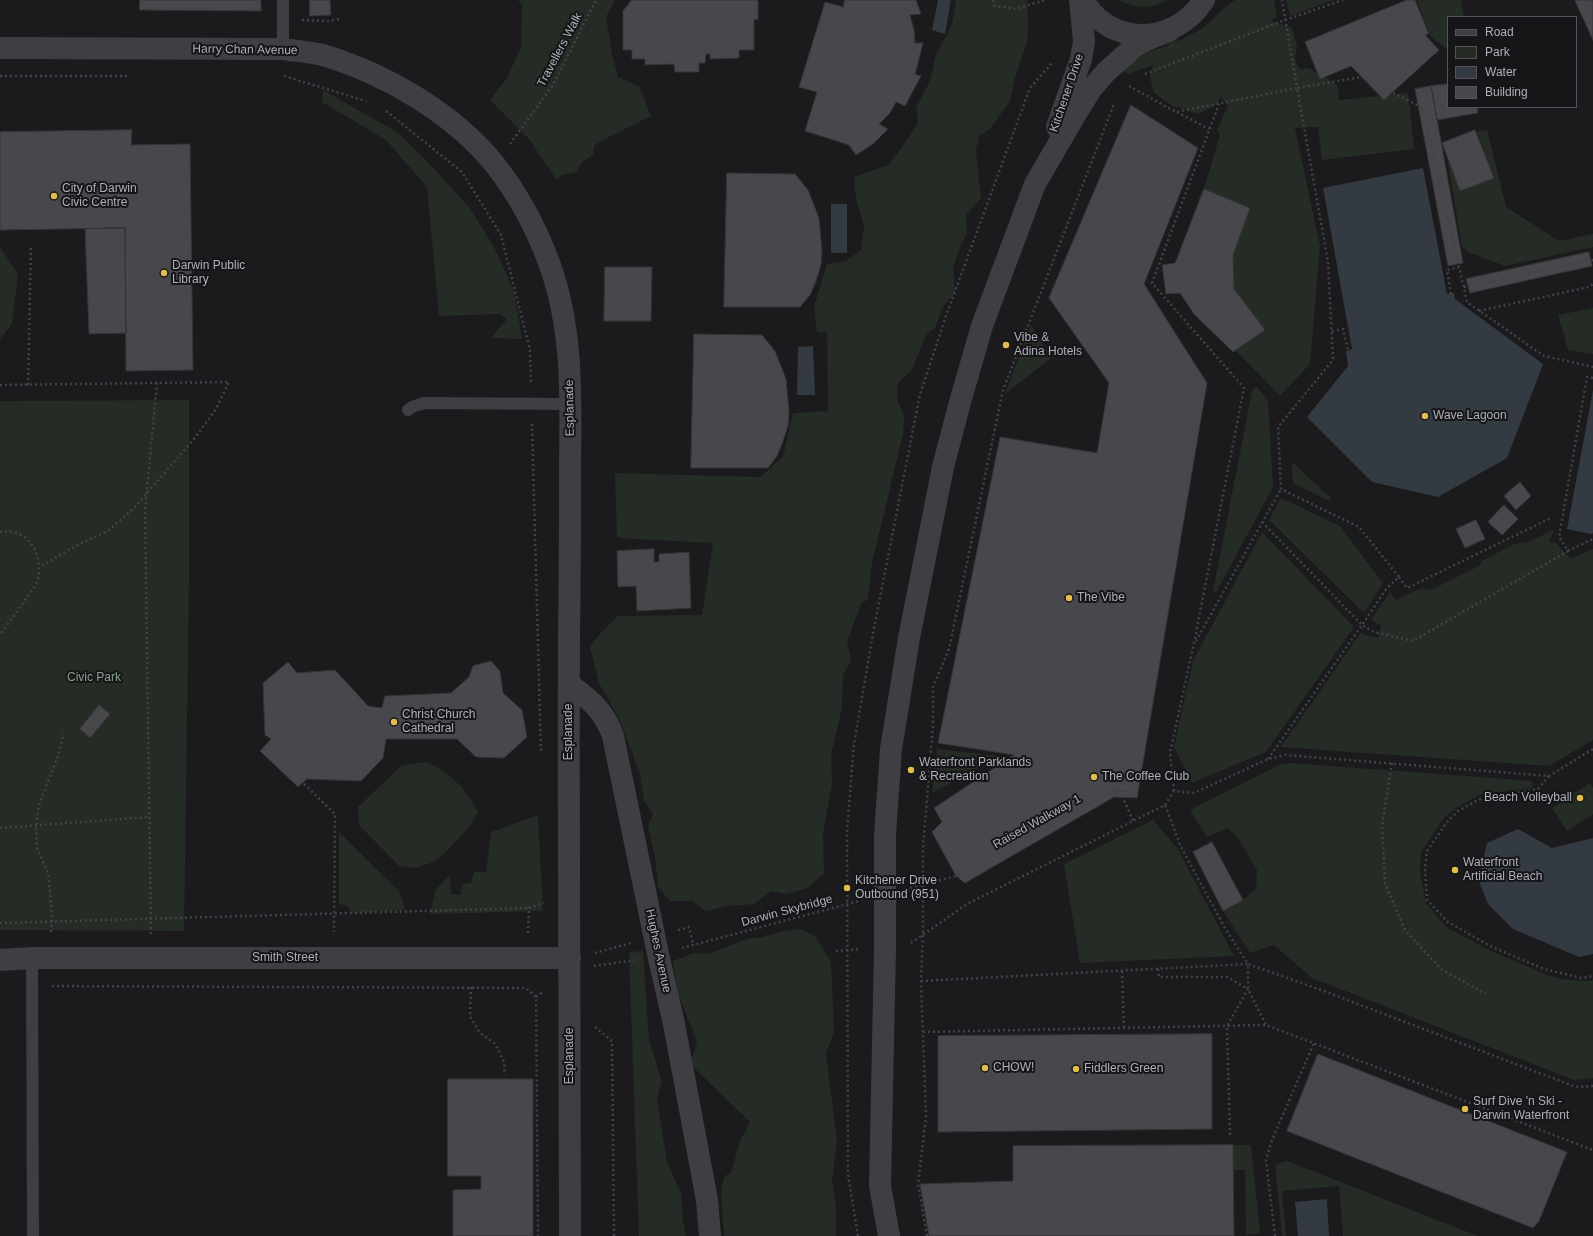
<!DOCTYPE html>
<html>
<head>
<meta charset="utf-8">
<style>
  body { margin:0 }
  #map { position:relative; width:1593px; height:1236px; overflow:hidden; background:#1b1a1c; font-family:Helvetica,sans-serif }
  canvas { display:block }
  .legend { position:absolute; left:1447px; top:16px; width:130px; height:92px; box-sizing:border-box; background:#161517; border:1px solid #535359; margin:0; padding:5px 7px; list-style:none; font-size:12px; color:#aeb1bb }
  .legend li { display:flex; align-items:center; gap:8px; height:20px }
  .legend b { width:20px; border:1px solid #535359 }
</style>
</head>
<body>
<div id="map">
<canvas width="1593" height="1236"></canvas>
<ul class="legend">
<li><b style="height:5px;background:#3e3e43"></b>Road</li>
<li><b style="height:11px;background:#252c26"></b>Park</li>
<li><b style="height:11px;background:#333a41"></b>Water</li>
<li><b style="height:11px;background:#48484c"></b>Building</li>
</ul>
</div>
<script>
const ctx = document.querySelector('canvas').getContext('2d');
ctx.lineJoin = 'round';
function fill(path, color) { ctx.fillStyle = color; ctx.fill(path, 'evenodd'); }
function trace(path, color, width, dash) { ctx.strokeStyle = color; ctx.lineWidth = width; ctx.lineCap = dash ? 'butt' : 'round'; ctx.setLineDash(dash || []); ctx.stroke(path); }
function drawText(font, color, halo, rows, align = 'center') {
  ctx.font = font + ' Helvetica,sans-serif'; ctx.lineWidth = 4; ctx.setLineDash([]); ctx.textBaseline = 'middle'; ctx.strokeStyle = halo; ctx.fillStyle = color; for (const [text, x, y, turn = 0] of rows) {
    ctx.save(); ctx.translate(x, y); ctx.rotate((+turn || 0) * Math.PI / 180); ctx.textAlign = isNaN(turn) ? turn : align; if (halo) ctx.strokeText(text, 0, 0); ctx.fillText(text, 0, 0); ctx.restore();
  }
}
fill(new Path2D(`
  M518,0H615L606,17L612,54L618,77L639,86L651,116L601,141L594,146L593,155L582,162L577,172L562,175L556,179L529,139L490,100L507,78L521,47L522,5Z
  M956,0H1027L1028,25L1027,42L1016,74L1010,101L990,129L979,136L976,151L981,198L966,215L967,233L959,250L953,268L955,293L943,307L935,328L927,334L911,371L898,383L897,399L904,416L903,434L872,563L868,599L861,604L847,642L851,661L843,675L842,708L831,755L832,783L823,835L824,873L808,888L786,894L771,891L755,904L727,906L706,911L692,901H670L658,887L655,856L648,826L653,814L644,801L640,774L622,726L607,696L599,684L590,647L599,635L618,616L702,615L713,543L617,538L615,473L760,477L783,457L793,413L828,411L827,333L817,332L814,307L827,264L846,261L861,250L864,226L856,200L854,177L888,165L900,150L918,123L916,108L930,81L936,55L952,25Z
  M1118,0H1167C1150,10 1136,8 1118,0Z
  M1235,0H1274L1277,17L1270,20L1292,28L1297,47L1295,58L1299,69L1308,68L1329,79L1338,86L1339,100L1408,93L1414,149L1322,160L1318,127L1295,128L1320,246L1310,364L1280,396L1236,351L1264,330L1234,289L1233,255L1250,208L1204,189L1220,135L1217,130L1228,106L1221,97L1213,107L1198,114L1173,106L1154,93L1150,77L1153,65L1128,74L1122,68L1149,51L1167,46L1171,42L1181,40L1203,28L1224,8Z
  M1286,0H1333L1290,16Z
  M1417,0H1461L1464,17H1448V50L1431,37Z
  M323,90L397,132L425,159L470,208L494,247L514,291L522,339L491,338L507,319L500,314L439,316L427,187L386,140L322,102Z
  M1487,130L1506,207L1559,241L1593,234V247L1505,266L1468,252L1462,246L1447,158L1461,191L1494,178L1477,132Z
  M0,247L18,274L12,324L0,339Z
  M1593,308V354L1568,350L1558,315Z
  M1031,325L1051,358L1005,394Z
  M1256,386L1268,400L1273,487L1216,593L1213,592L1252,391Z
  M189,400V583L184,931L0,930V401Z
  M1292,462L1331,498L1329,501L1293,483Z
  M1281,498L1340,526L1383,583L1364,613L1269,520Z
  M1554,529L1549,542L1556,543L1571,559L1593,549V740L1549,766L1281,747L1361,632L1367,636L1378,638L1381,626L1371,619L1390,592L1396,600L1421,588L1431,590L1479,566L1482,561L1514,544L1529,542Z
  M1262,532L1354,627L1266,752L1192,783L1174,747L1193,661Z
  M937,749L1000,756L932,793Z
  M427,762C451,774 466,788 478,812L470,826L445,853L434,862L415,868L399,866L359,825L358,807L402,765Z
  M1291,763L1532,781L1533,788L1481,794L1456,808L1443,819L1421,852L1420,872L1426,903L1446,927L1487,949L1544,974L1560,979L1589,981L1593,980V1078L1574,1080L1312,978L1274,945L1250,953L1223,911L1243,900L1256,889L1257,870L1237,837L1228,828L1207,837L1190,810L1281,764Z
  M1590,783L1593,788V814L1567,831L1552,808Z
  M538,815L543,911L430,914L435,890L450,875L451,894L460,895L463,884L471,883L474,872H486L491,832Z
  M1153,820L1178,849L1234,956L1080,963L1064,864Z
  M339,832L400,892L405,910L353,913L347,906L339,904Z
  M800,929L815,936L831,962L834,1032L826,1053L837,1142L832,1181L836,1206V1236H724L721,1193L724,1177L731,1172L740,1141L750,1122L690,1064L697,1042L678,993L673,961L694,953L708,954L747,939L762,937L779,932Z
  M643,951L649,1041L662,1081L657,1099L667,1162L681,1193L683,1220L686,1236H639L629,952Z
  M1233,1145H1251L1260,1233L1246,1235L1245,1170H1233Z
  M1287,1161L1478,1236H1343L1339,1186L1282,1191L1286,1236H1282L1275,1164Z`), '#252c26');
fill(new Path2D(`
  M938,0H951L945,34L932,30Z
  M1423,168L1447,294L1454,293L1455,299L1543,364L1507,458L1438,497L1372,482L1307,417L1348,366L1346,351L1352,349L1323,188Z
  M831,204H847V253H831Z
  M813,346L815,395H797L798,347Z
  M1593,390V533L1591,534L1567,529Z
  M1518,829L1552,848L1593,838V954L1579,957L1513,929L1488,904L1478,879L1487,843Z
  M1327,1199L1329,1236H1298L1295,1202Z`), '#333a41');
const building = new Path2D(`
  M140,0H261V11L140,10Z
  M310,0H330L331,15L310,16Z
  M632,0H758V20L754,19V50H739V58L710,59V54H706L705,63H699V72H675L674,64L645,65V59H632V50H623V11Z
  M845,0H916L921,14L910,15L914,30L915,43H923L915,74L921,76L905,106L896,102L890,113L879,124L888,129L873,144L856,155L849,145L805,131L817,92L799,87L825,2L843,7Z
  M1407,0H1415L1429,34L1425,35L1439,50L1384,100L1351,66L1320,79L1305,42Z
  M1575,0H1593V40Z
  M1448,84V107H1477L1478,113L1437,120L1431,86Z
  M1431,86L1463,263L1448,266L1415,89Z
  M1131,105L1198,148L1144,284L1207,383L1137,798L1114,797L965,883L956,876L932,832L942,822L934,808L1014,755L938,743L1000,437L1097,453L1109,383L1049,298Z
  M132,130L131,145L190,144L193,370L126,371L125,228L0,230V132Z
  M1475,130L1494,178L1460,191L1442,143Z
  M727,173L795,174L808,190L819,218L822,251L821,265L816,281L810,295L800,307H724Z
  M1204,189L1250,208L1233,255L1234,289L1265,330L1233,352L1194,314L1180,293L1166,294L1162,265L1175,263Z
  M125,228L126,333L89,334L85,229Z
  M1589,252L1592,266L1470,293L1466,279Z
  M605,267H652L651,321H604Z
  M694,334L762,335L775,351L786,379L789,411L788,426L783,441L777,456L768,468H691Z
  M1520,482L1531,496L1516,510L1504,496Z
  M1504,505L1518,519L1502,535L1488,522Z
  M1476,520L1485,539L1465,548L1456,529Z
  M654,549V562H659V554L689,552L691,608L637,611L636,586L618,587L617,551Z
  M491,661L500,671L503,693L522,710L527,737L504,758L476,757L457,739H386L383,758L361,781L307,779L298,787L260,751L271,739L265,735L263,683L288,662L297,673L335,670L368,706L382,708L385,696L451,693L469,677L473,666Z
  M99,705L110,714L90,738L80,729Z
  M1212,842L1243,900L1223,911L1193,852Z
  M1212,1034V1129L938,1132V1036Z
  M1318,1054L1567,1152L1539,1221L1533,1228L1287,1131Z
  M448,1079H533V1236H453V1190L481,1189V1176H448Z
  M1233,1145L1234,1236H929L920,1184L1013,1181V1146Z`);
fill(building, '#48484c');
trace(building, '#353538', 1);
trace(new Path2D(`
  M993,0L995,6L1015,9L1045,0
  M1590,0L1593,6
  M302,20L328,21L340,19
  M1145,74L1285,20L1343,0
  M0,76H129
  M284,76L366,101
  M1129,86L1176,112L1297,88L1282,0
  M386,111L462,172L501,235L530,350L531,385
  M1177,112L1209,129
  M510,144L553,85L596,0
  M1464,287L1593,260
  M1451,294L1447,270L1459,267
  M1479,311L1589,287L1593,284
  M1332,331L1343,329L1348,350
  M1593,378L1587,377L1559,537L1568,551L1593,539
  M0,385L229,382L216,409L194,439L134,508L109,530L70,549L40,567
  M28,385L31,246
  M532,424L541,753
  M1262,522L1362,625L1374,632L1413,641L1568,551
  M0,532C30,527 46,559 36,585L0,635
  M1399,577L1407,588L1551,518
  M1196,641L1281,489
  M1268,759L1362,625L1387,588L1399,577L1359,527L1281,489L1278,427L1333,360L1328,262L1297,88L1362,77L1423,108L1467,302L1544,356L1593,367
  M1392,763L1382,826L1385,883L1405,930L1441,969L1486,994
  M1549,776L1538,789L1482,798L1458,811L1447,822L1427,851L1425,869L1427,900L1448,922L1490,946L1544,969L1582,978L1593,976
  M304,784L335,814L334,932
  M1113,790L1131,778
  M1126,791L1125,792L1124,800L1133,821
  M1174,791L1170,753L1194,643L1244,388L1152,283L1219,104
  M1165,805L1174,791L1194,793L1268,759L1285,755L1549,776L1593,749
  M0,828L150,817
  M910,888L956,876L1112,791H1128
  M0,923L529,908
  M678,930L689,927L693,945
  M51,932L52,914L48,873L37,848L36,826L39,805L58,756L64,733
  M528,933L529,908L544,903
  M151,934L145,511L157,383
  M911,943L967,904L1165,805L1181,847L1226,930L1248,964L1321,990L1576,1087L1593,1086
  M682,948L859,901
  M836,951L861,949
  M595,953L631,943
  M594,966L635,960
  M1158,969L1159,977H1227L1248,989
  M1122,971L1124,1028
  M921,981L1248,964V989L1266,1025
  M52,986L526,988L536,997L538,1236
  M471,987L470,1016L480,1033L494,1043L498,1049L504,1062L505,1075
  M536,997L544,991
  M595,1027L612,1041L614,1236
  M923,1032L1266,1025L1593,1150
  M1230,1135L1227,1026L1248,989
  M858,1236L848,1174L847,831L854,744L874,628L920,394L947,313L1030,88L1052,63
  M927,1236L918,1184L926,1118L921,981L923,935V848L933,725V687L949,649L1003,390L1114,104
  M1275,1236L1266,1160L1272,1140L1314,1043`), '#424348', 2.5, [2, 3]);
trace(new Path2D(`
  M283,0V49
  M408,410L412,407L424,403L571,404
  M32,958L33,1236`), '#3e3e43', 12);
trace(new Path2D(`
  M1083,0C1111,48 1175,45 1204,0
  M0,48L283,49C297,51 310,52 323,55C386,74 455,114 496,166C518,194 535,226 548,260C573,325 571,396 570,465C570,521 570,577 569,633C568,834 570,1035 570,1236
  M1057,127L1081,59L1084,42L1080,0
  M569,684C590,700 604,710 613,736L658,954L674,1024L707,1200L710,1236
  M0,960L32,958H570
  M889,1236L880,1186L885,948V835L891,749L909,638L943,467L960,402L982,326L1035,184L1077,112L1092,88L1106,72L1134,47L1146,40L1169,31`), '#3e3e43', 22);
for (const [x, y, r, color] of [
  [54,196,4,"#e1bd4e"],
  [164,273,4,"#e1bd4e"],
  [1006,345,4,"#e1bd4e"],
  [1425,416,4,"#e1bd4e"],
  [1069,598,4,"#e1bd4e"],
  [394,722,4,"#e1bd4e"],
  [911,770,4,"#e1bd4e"],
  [1094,777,4,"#e1bd4e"],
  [1580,798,4,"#e1bd4e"],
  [1455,870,4,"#e1bd4e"],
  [847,888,4,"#e1bd4e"],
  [985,1068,4,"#e1bd4e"],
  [1076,1069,4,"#e1bd4e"],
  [1465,1109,4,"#e1bd4e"]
]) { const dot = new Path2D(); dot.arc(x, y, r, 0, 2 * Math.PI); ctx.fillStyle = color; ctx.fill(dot); trace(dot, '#161517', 1.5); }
drawText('12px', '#aeb1bb', '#161517', [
  ["Harry Chan Avenue",245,50,1],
  ["Travellers Walk",560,50,-62],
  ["Kitchener Drive",1067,93,-71],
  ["Esplanade",570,408,-91],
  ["Esplanade",569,732,-90],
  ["Raised Walkway 1",1037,822,-29],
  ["Darwin Skybridge",787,911,-15],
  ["Hughes Avenue",658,951,78],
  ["Smith Street",285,958],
  ["Esplanade",570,1056,-90]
]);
drawText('12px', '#aeb1bb', '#161517', [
  ["City of Darwin",62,189],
  ["Civic Centre",62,203],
  ["Darwin Public",172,266],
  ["Library",172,280],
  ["Vibe &",1014,338],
  ["Adina Hotels",1014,352],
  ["Wave Lagoon",1433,416],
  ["The Vibe",1077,598],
  ["Christ Church",402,715],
  ["Cathedral",402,729],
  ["Waterfront Parklands",919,763],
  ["& Recreation",919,777],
  ["The Coffee Club",1102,777],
  ["Beach Volleyball",1572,798,"right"],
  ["Waterfront",1463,863],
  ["Artificial Beach",1463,877],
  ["Kitchener Drive",855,881],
  ["Outbound (951)",855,895],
  ["CHOW!",993,1068],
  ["Fiddlers Green",1084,1069],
  ["Surf Dive 'n Ski -",1473,1102],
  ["Darwin Waterfront",1473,1116]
], 'left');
drawText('12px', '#88a38c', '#161517', [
  ["Civic Park",94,678]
]);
</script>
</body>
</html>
